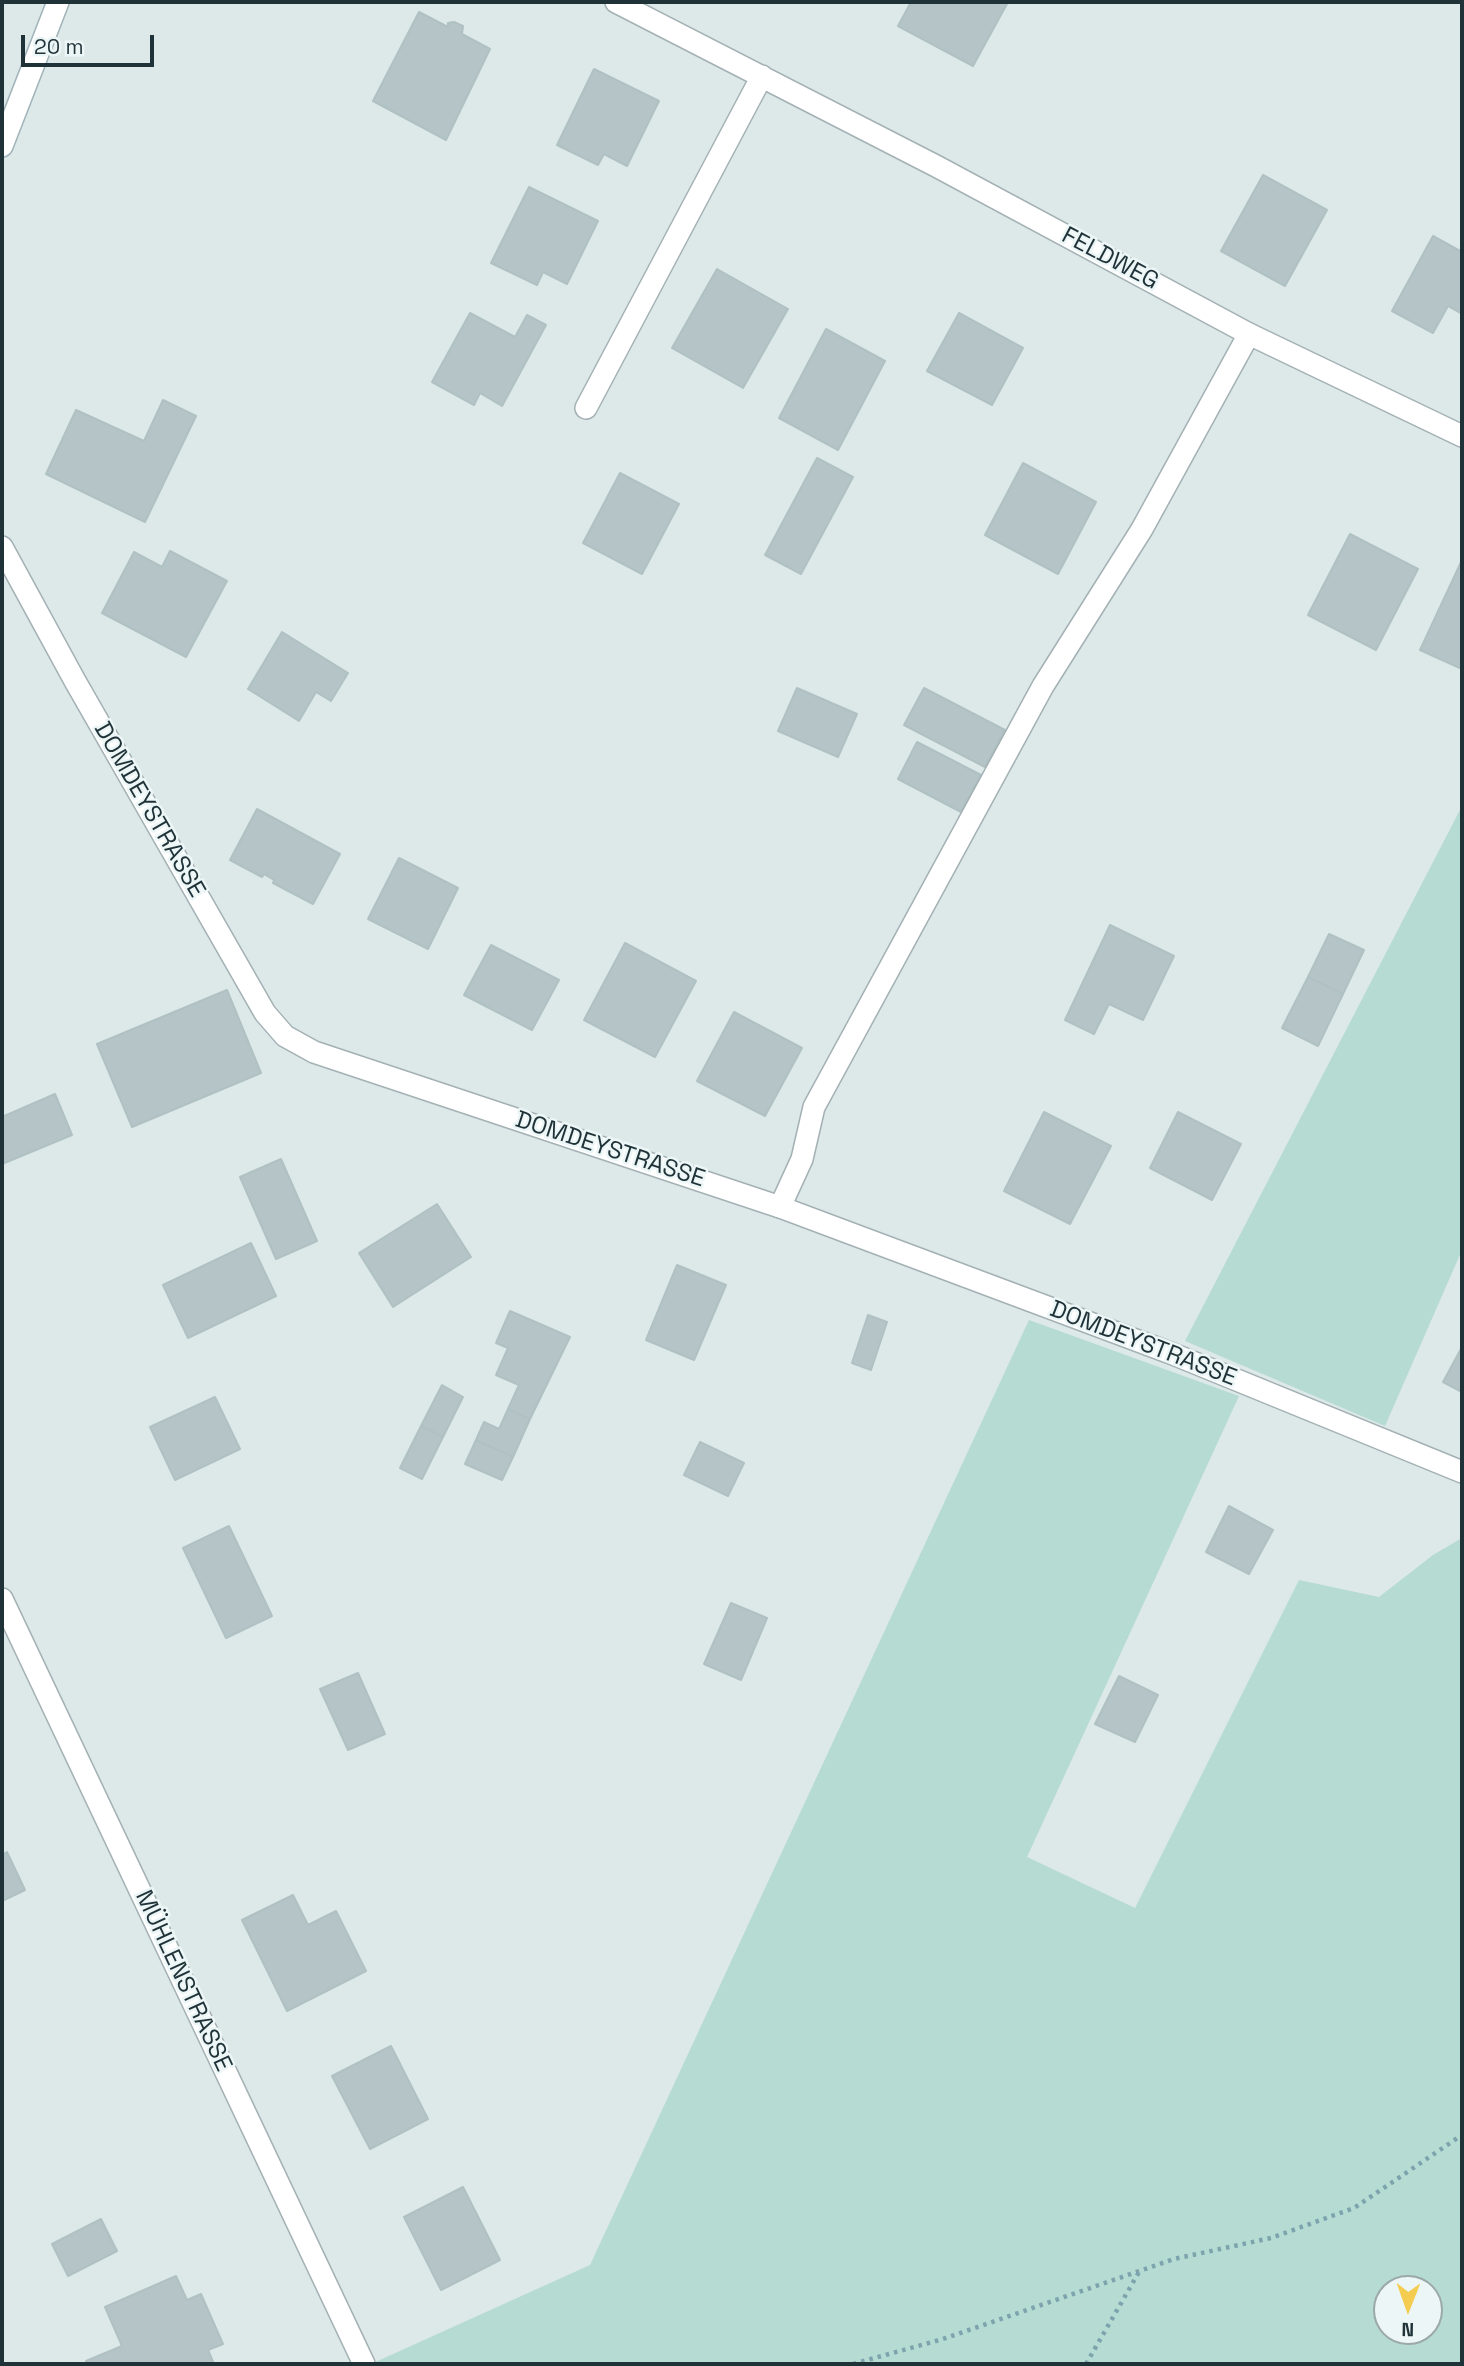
<!DOCTYPE html>
<html>
<head>
<meta charset="utf-8">
<style>
  body { margin:0 }
  #map { position:relative; width:1464px; height:2366px; overflow:hidden; background:#dde8e9; font-family:"Space Grotesk",sans-serif }
  canvas { display:block }
  .frame { position:absolute; inset:0; border:4px solid #1f3238; pointer-events:none }
  .north { position:absolute; left:1373px; top:2275px; width:70px; height:70px; box-sizing:border-box; background:#edf6f6; border:2px solid #9ba8aa; border-radius:50%; rotate:181deg; font-size:19px; font-weight:700; line-height:28px; text-align:center; color:#1f3238 }
  .north::after { content:''; display:block; margin:auto; width:24px; height:32px; background:#f3cc50; clip-path:polygon(50% 0,100% 100%,50% 72%,0 100%) }
  .scale { position:absolute; left:21px; top:35px; width:133px; height:32px; box-sizing:border-box; border:4px solid #1f3238; border-top:0; padding-left:9px; font-size:21px; line-height:24px; white-space:nowrap; color:#1f3238; -webkit-text-stroke:5px #edf6f6; paint-order:stroke }
</style>
</head>
<body>
<div id="map">
<canvas width="1464" height="2366"></canvas>
<div class="frame"></div>
<div class="north">N</div>
<div class="scale">20 m</div>
</div>
<script>
const ctx = document.querySelector('canvas').getContext('2d');
ctx.lineJoin = 'round';
function fill(path, color) { ctx.fillStyle = color; ctx.fill(path, 'evenodd'); }
function trace(path, color, width, dash) { ctx.strokeStyle = color; ctx.lineWidth = width; ctx.lineCap = dash ? 'butt' : 'round'; ctx.setLineDash(dash || []); ctx.stroke(path); }
function drawText(font, color, halo, rows, align = 'center') {
  ctx.font = font + ' "Space Grotesk",sans-serif'; ctx.lineWidth = 5; ctx.setLineDash([]); ctx.textBaseline = 'middle'; ctx.strokeStyle = halo; ctx.fillStyle = color; for (const [text, x, y, turn = 0] of rows) {
    ctx.save(); ctx.translate(x, y); ctx.rotate((+turn || 0) * Math.PI / 180); ctx.textAlign = isNaN(turn) ? turn : align; if (halo) ctx.strokeText(text, 0, 0); ctx.fillText(text, 0, 0); ctx.restore();
  }
}
fill(new Path2D(`
  M1462,806V1250L1385,1426L1185,1341Z
  M1029,1320L1239,1396L1027,1857L1135,1908L1299,1580L1379,1597L1433,1555L1462,1538V2364H371L590,2265ZM1387,2289H1429V2331H1387Z`), '#b5dbd3');
const building = new Path2D(`
  M911,2H1008L973,66L898,26Z
  M419,12L448,27V23L454,22L463,26L462,34L490,49L446,140L373,101Z
  M594,69L659,101L627,166L604,154L598,165L557,145Z
  M1263,175L1327,210L1285,286L1221,251Z
  M529,187L598,221L567,284L543,272L537,285L491,263Z
  M1433,236L1462,252V314L1448,306L1433,333L1392,311Z
  M717,269L788,309L743,388L672,348Z
  M470,313L515,337L527,315L546,325L502,406L480,393L474,405L432,382Z
  M959,313L1023,348L992,405L927,371Z
  M826,329L885,361L838,450L779,418Z
  M163,400L196,416L145,522L46,474L76,410L144,441Z
  M817,458L853,477L801,574L765,555Z
  M1023,463L1096,502L1058,574L985,535Z
  M620,473L679,504L642,574L583,543Z
  M1350,534L1418,569L1376,650L1308,615Z
  M170,551L227,581L186,657L102,613L134,552L162,567Z
  M1462,560V669L1420,650Z
  M282,632L348,673L331,701L316,692L299,721L248,689Z
  M797,688L857,714L838,757L778,731Z
  M924,688L1005,730L985,767L904,725Z
  M917,742L981,775L961,812L898,779Z
  M257,809L340,854L313,904L273,883L274,880L264,874L262,877L230,860Z
  M399,858L458,888L428,949L368,919Z
  M1110,925L1174,956L1143,1020L1109,1004L1094,1034L1065,1020Z
  M1329,934L1364,950L1343,994L1308,977Z
  M625,943L696,981L655,1057L584,1020Z
  M491,945L559,980L532,1030L464,995Z
  M1308,977L1343,994L1318,1046L1282,1028Z
  M227,990L261,1073L132,1127L97,1044Z
  M734,1012L802,1048L765,1116L697,1081Z
  M55,1094L72,1135L2,1164V1117Z
  M1044,1112L1111,1146L1070,1224L1004,1191Z
  M1178,1112L1241,1144L1212,1200L1150,1168Z
  M281,1159L317,1241L276,1259L240,1177Z
  M437,1204L471,1257L393,1307L359,1253Z
  M251,1243L276,1296L188,1338L163,1285Z
  M677,1265L726,1285L694,1360L646,1340Z
  M510,1311L570,1337L530,1419L508,1409L519,1385L496,1375L508,1348L496,1343Z
  M868,1315L887,1322L871,1370L852,1363Z
  M1462,1347V1392L1443,1382Z
  M442,1385L463,1397L443,1437L421,1426Z
  M215,1397L240,1449L175,1480L150,1427Z
  M508,1409L530,1419L513,1457L476,1440L484,1422L499,1429Z
  M421,1426L443,1437L422,1479L400,1468Z
  M476,1440L513,1457L502,1480L465,1464Z
  M700,1442L744,1463L728,1496L684,1475Z
  M1229,1506L1273,1530L1249,1574L1206,1552Z
  M229,1526L272,1616L226,1638L183,1548Z
  M731,1603L767,1618L741,1680L704,1664Z
  M358,1673L385,1734L348,1750L320,1689Z
  M1119,1676L1158,1695L1135,1742L1095,1724Z
  M7,1852L25,1890L2,1901V1855Z
  M293,1895L308,1925L336,1911L366,1971L287,2011L242,1920Z
  M391,2046L428,2119L370,2149L332,2076Z
  M463,2187L500,2260L441,2290L404,2217Z
  M101,2219L117,2251L68,2276L52,2244Z
  M176,2276L187,2300L201,2294L223,2344L208,2350L214,2364H87L86,2361L122,2346L105,2307Z`);
fill(building, '#b5c5c7');
trace(building, '#afc1c2', 2);
const service = new Path2D(`
  M780,1207L802,1159L814,1107L1043,686L1142,529L1249,334`);
const minor = new Path2D(`
  M616,2L936,166L1249,334L1462,436
  M586,408L762,76
  M2,547L75,681L265,1013L285,1036L314,1052L780,1207L1173,1354L1462,1472
  M2,1599L364,2364`);
const secondary = new Path2D(`
  M2,146L58,2`);
trace(service, '#a4b1b4', 24);
trace(minor, '#a4b1b4', 24);
trace(secondary, '#9fb3b8', 24);
trace(new Path2D(`
  M853,2364L943,2339L1174,2259L1271,2238L1354,2208L1462,2135
  M1086,2364L1139,2272`), '#7da4ad', 4.5, [3.5, 5]);
trace(service, '#fff', 21);
trace(minor, '#fff', 21);
trace(secondary, '#fff', 21);
drawText('24px', '#1f3238', '#edf6f6', [
  ["FELDWEG",1110,259,28],
  ["DOMDEYSTRASSE",149,810,60],
  ["DOMDEYSTRASSE",610,1150,18],
  ["DOMDEYSTRASSE",1143,1344,21],
  ["MÜHLENSTRASSE",183,1981,65]
]);
</script>
</body>
</html>
